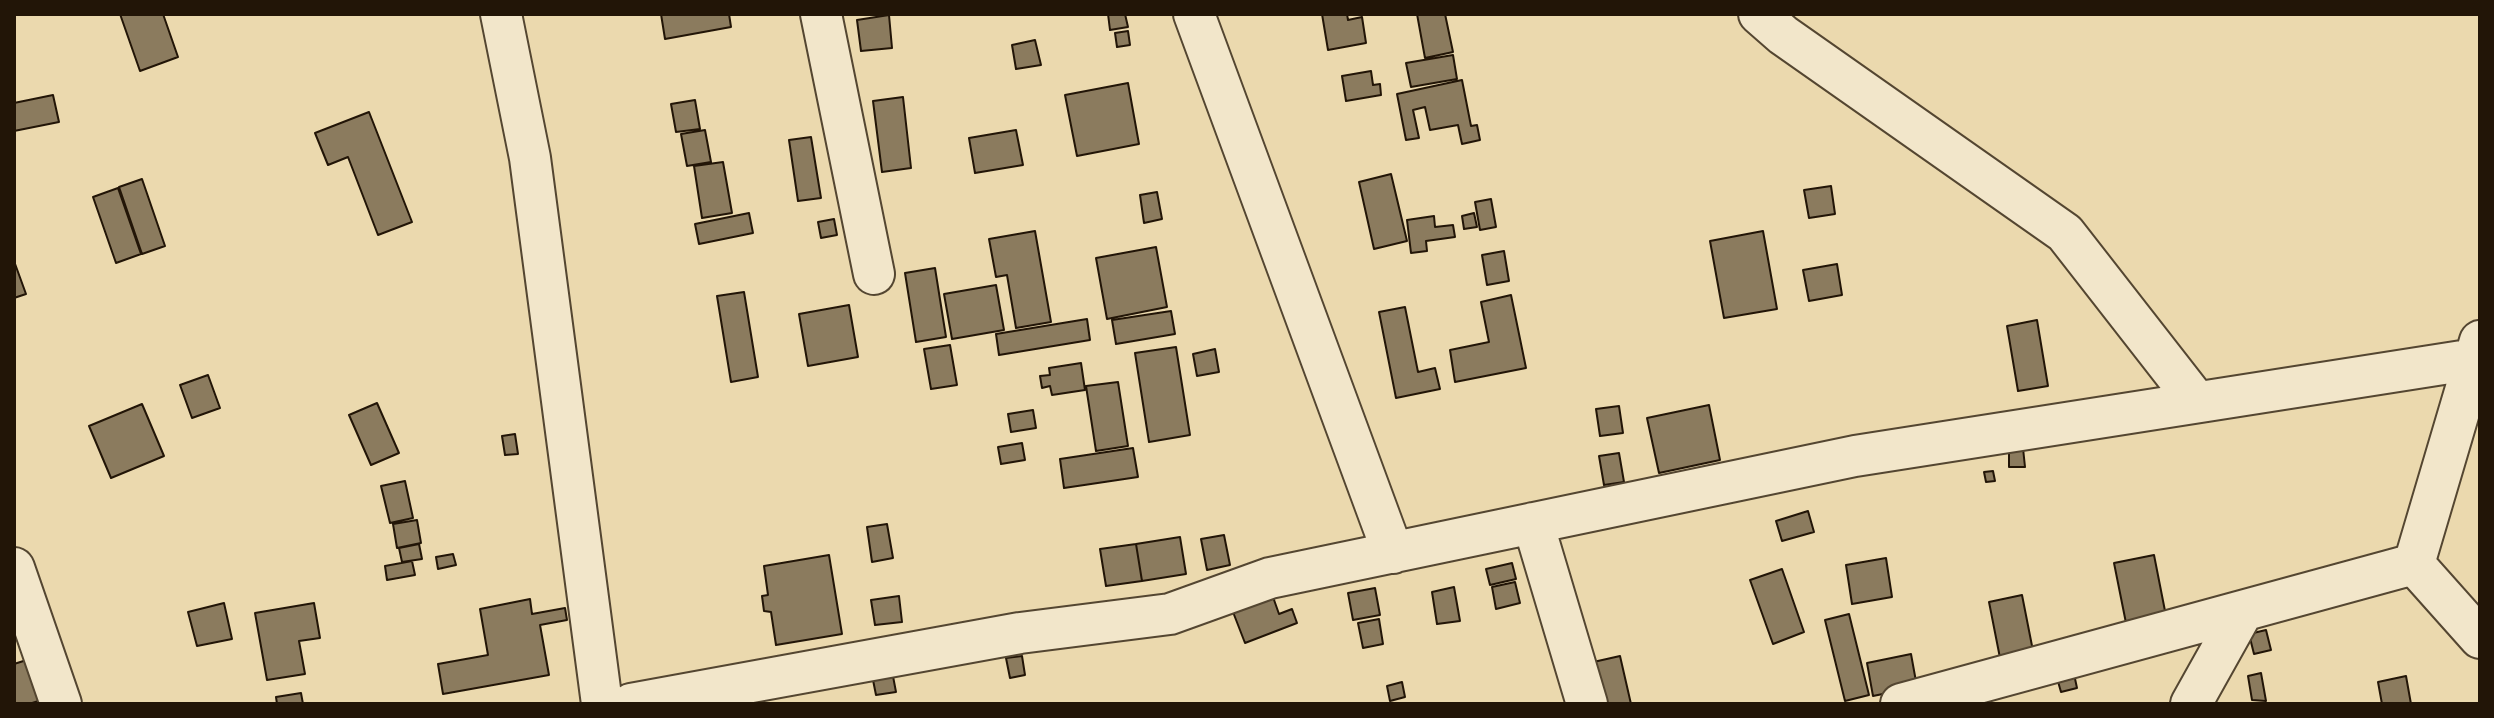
<!DOCTYPE html>
<html>
<head>
<meta charset="utf-8">
<style>
  body { margin:0 }
  #map { position:relative; width:2494px; height:718px; overflow:hidden; background:#ebd9ae; font-family:"EB Garamond",serif }
  canvas { display:block }
  .frame { position:absolute; inset:0; border:16px solid #221507; pointer-events:none }
</style>
</head>
<body>
<div id="map">
<canvas width="2494" height="718"></canvas>
<div class="frame"></div>
</div>
<script>
const ctx = document.querySelector('canvas').getContext('2d');
ctx.lineJoin = 'round';
function fill(path, color) { ctx.fillStyle = color; ctx.fill(path, 'evenodd'); }
function trace(path, color, width, dash) { ctx.strokeStyle = color; ctx.lineWidth = width; ctx.lineCap = dash ? 'butt' : 'round'; ctx.setLineDash(dash || []); ctx.stroke(path); }
const building = new Path2D(`
  M120,14H163L178,57L140,71Z
  M661,14H729L731,27L665,39Z
  M1108,14H1125L1128,27L1110,30Z
  M1322,14H1347L1348,20L1362,17L1366,43L1328,50Z
  M1417,14H1445L1453,52L1425,58Z
  M889,15L892,48L861,51L857,20Z
  M1128,31L1130,45L1117,47L1115,33Z
  M1035,40L1041,65L1016,69L1012,45Z
  M1453,55L1457,79L1411,87L1406,63Z
  M1371,71L1373,85L1380,84L1381,95L1346,101L1342,76Z
  M1462,80L1471,126L1477,125L1480,140L1462,144L1458,125L1430,130L1425,107L1413,110L1419,138L1406,140L1397,94Z
  M1128,83L1139,144L1077,156L1065,95Z
  M53,95L59,122L14,131V103Z
  M903,97L911,168L882,172L873,101Z
  M695,100L700,129L676,132L671,104Z
  M369,112L412,222L378,235L348,157L328,165L315,133Z
  M705,130L711,162L687,166L681,134Z
  M1016,130L1023,165L975,173L969,138Z
  M811,137L821,198L798,201L789,140Z
  M723,162L732,213L702,218L694,166Z
  M1391,174L1407,241L1374,249L1359,182Z
  M142,179L165,246L142,254L119,187Z
  M1831,186L1835,214L1809,218L1804,190Z
  M118,188L141,254L116,263L93,197Z
  M1157,192L1162,219L1144,223L1140,195Z
  M1491,199L1496,227L1480,230L1475,202Z
  M749,213L753,233L699,244L695,224Z
  M1474,213L1477,227L1464,229L1462,216Z
  M1434,216L1435,227L1453,225L1455,237L1426,241L1427,251L1411,253L1407,220Z
  M834,219L837,235L821,238L818,222Z
  M1035,231L1051,322L1016,328L1007,275L996,277L989,239Z
  M1763,231L1777,309L1724,318L1710,241Z
  M1156,247L1167,307L1107,319L1096,258Z
  M1504,251L1509,281L1487,285L1482,255Z
  M14,261L26,294L14,298Z
  M1837,264L1842,295L1809,301L1803,270Z
  M935,268L946,337L916,342L905,273Z
  M996,285L1004,330L952,339L944,294Z
  M744,292L758,377L731,382L717,296Z
  M1511,295L1526,368L1455,382L1450,350L1489,342L1481,302Z
  M849,305L858,357L808,366L799,314Z
  M1405,307L1418,372L1435,368L1440,389L1396,398L1379,312Z
  M1171,311L1175,334L1116,344L1112,320Z
  M1087,319L1090,340L999,355L996,334Z
  M2037,320L2048,386L2018,391L2007,326Z
  M950,345L957,385L931,389L924,349Z
  M1176,347L1190,435L1149,442L1135,353Z
  M1215,349L1219,372L1197,376L1193,354Z
  M1081,363L1085,390L1052,395L1050,386L1042,388L1040,376L1050,375L1049,368Z
  M208,375L220,408L192,418L180,385Z
  M1118,382L1128,446L1096,451L1086,386Z
  M377,403L399,453L371,465L349,415Z
  M142,404L164,456L111,478L89,426Z
  M1709,405L1720,460L1659,473L1647,418Z
  M1619,406L1623,433L1600,436L1596,409Z
  M1033,410L1036,428L1011,432L1008,414Z
  M515,434L518,454L505,455L502,436Z
  M1022,443L1025,460L1001,464L998,447Z
  M1133,448L1138,477L1064,488L1060,459Z
  M2023,448L2025,467H2009V449Z
  M1619,453L1624,482L1604,485L1599,456Z
  M1993,471L1995,481L1986,482L1984,472Z
  M405,481L413,518L390,523L381,486Z
  M1808,511L1814,532L1782,541L1776,521Z
  M417,520L421,543L397,548L393,524Z
  M887,524L893,558L872,562L867,527Z
  M1224,535L1230,565L1207,570L1201,539Z
  M1180,537L1186,574L1142,581L1136,544Z
  M419,544L422,559L402,562L399,548Z
  M1136,544L1142,581L1106,586L1100,549Z
  M453,554L456,565L438,569L436,557Z
  M829,555L842,634L776,645L771,612L764,611L762,596L768,595L764,566Z
  M2154,555L2166,616L2126,623L2114,563Z
  M1886,558L1892,597L1852,604L1846,565Z
  M412,561L415,575L387,580L385,566Z
  M1512,563L1516,579L1490,585L1486,569Z
  M1782,569L1804,632L1773,644L1750,580Z
  M1515,582L1520,603L1496,609L1492,587Z
  M1454,587L1460,621L1437,624L1432,592Z
  M1375,588L1380,615L1353,620L1348,593Z
  M2022,595L2034,656L2001,663L1989,602Z
  M899,596L902,622L875,625L871,600Z
  M1273,597L1279,614L1292,609L1297,623L1245,643L1233,612Z
  M530,599L532,614L565,608L567,620L540,625L549,675L443,694L438,664L488,655L480,609Z
  M224,603L232,639L197,646L188,612Z
  M314,603L320,638L299,641L305,674L267,680L255,613Z
  M1849,614L1869,695L1845,701L1825,620Z
  M1379,619L1383,644L1363,648L1358,623Z
  M2266,630L2271,650L2254,654L2249,634Z
  M1911,654L1917,687L1873,696L1867,663Z
  M1022,656L1025,675L1010,678L1006,658Z
  M1620,656L1631,704H1598L1589,663Z
  M33,658L45,699L29,704H14V664Z
  M892,671L896,692L876,695L872,675Z
  M2261,673L2266,701L2252,700L2248,676Z
  M2074,674L2077,688L2061,692L2057,678Z
  M2406,676L2411,704H2382L2378,682Z
  M1402,682L1405,697L1390,701L1387,686Z
  M301,693L303,704H277L276,697Z`);
fill(building, '#8b7b5e');
trace(building, '#221507', 2);
const street = new Path2D(`
  M501,14L530,158L602,704
  M821,14L874,274
  M1194,14L1393,553
  M1759,14L1783,35L2065,233L2196,401
  M2480,341L2414,564L2480,638
  M1533,523L1587,704
  M14,568L61,704
  M631,704L1020,633L1170,614L1270,578L1855,456L2475,359
  M1901,704L2414,564
  M2191,704L2243,611`);
trace(street, '#544631', 44);
trace(street, '#f2e6ca', 40);
</script>
</body>
</html>
